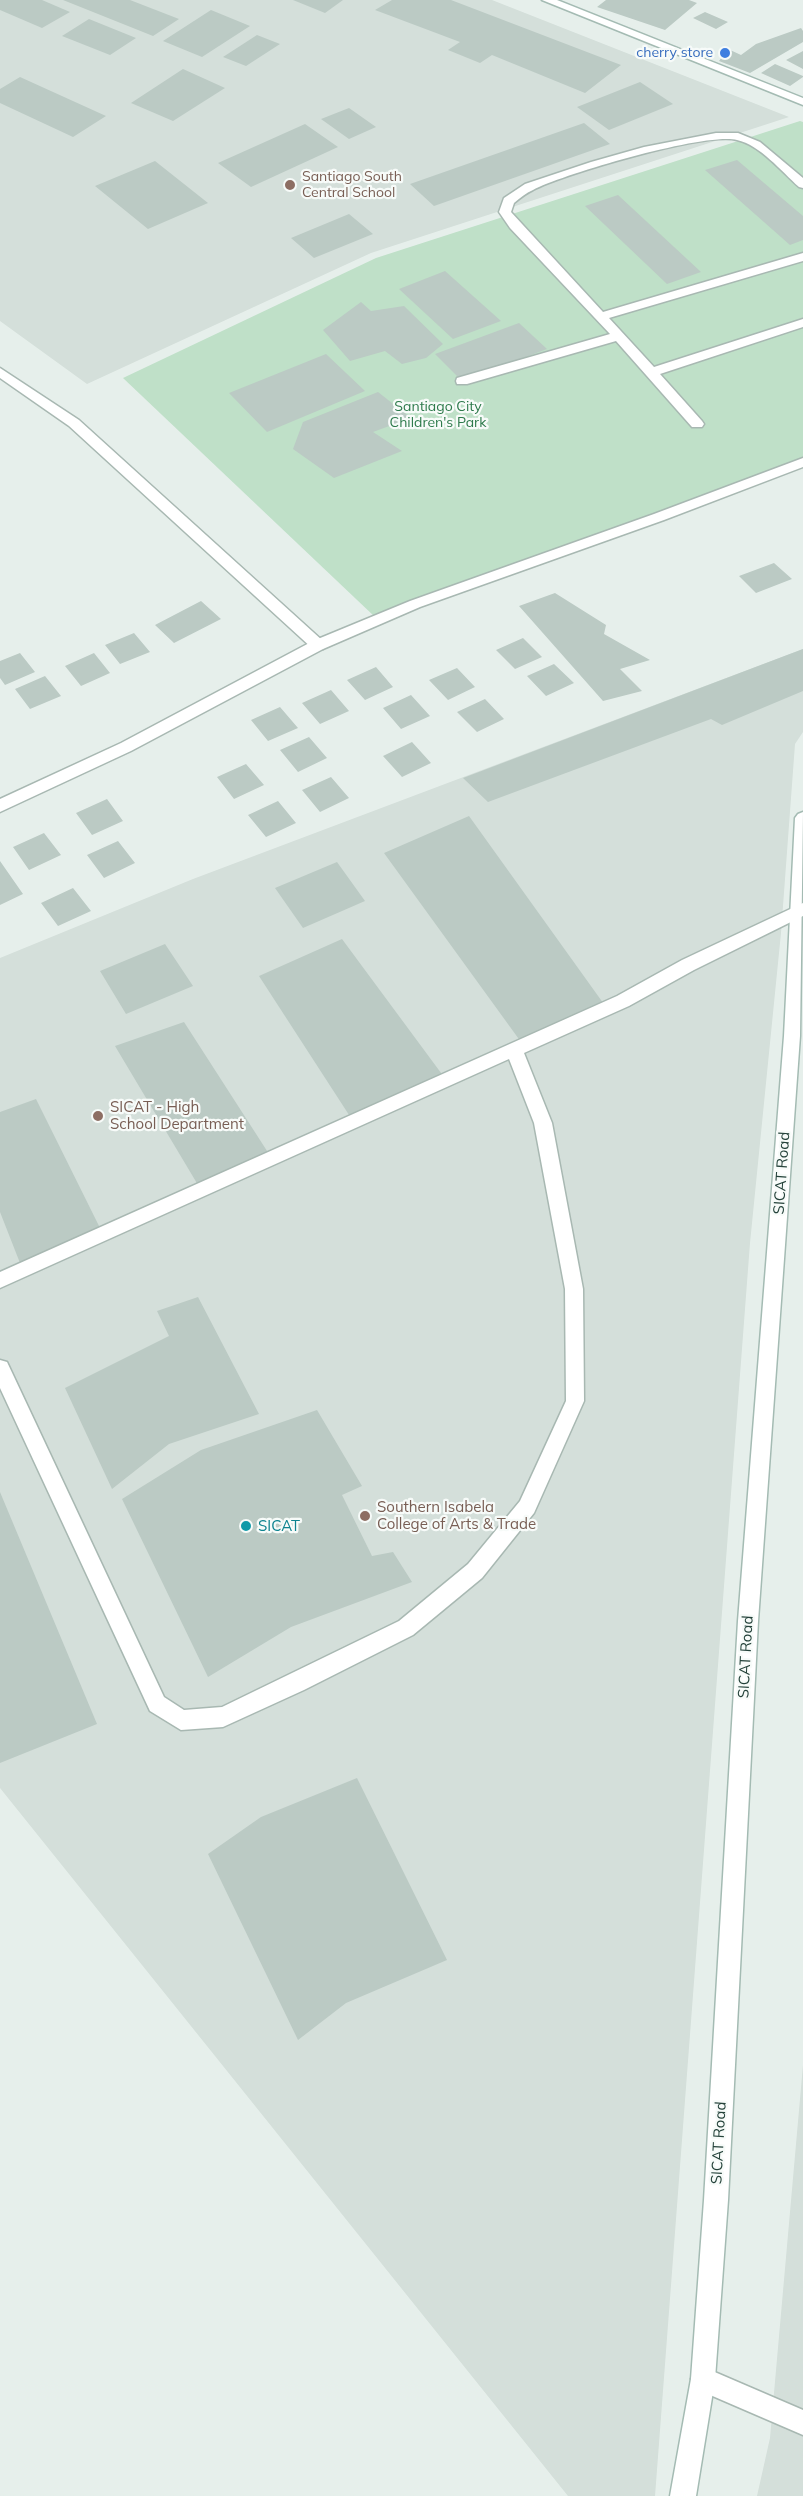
<!DOCTYPE html>
<html>
<head>
<meta charset="utf-8">
<style>
  body { margin:0 }
  canvas { display:block; background:#e6efeb }
</style>
</head>
<body>
<canvas width="803" height="2496"></canvas>
<script>
const ctx = document.querySelector('canvas').getContext('2d');
ctx.lineJoin = 'round';
function fill(path, color) { ctx.fillStyle = color; ctx.fill(path, 'evenodd'); }
function trace(path, color, width, dash) { ctx.strokeStyle = color; ctx.lineWidth = width; ctx.lineCap = dash ? 'butt' : 'round'; ctx.setLineDash(dash || []); ctx.stroke(path); }
function drawText(font, color, halo, rows, align = 'center') {
  ctx.font = font + ' Mulish,sans-serif'; ctx.lineWidth = 4.5; ctx.setLineDash([]); ctx.textBaseline = 'middle'; ctx.strokeStyle = halo; ctx.fillStyle = color; for (const [text, x, y, turn = 0] of rows) {
    ctx.save(); ctx.translate(x, y); ctx.rotate((+turn || 0) * Math.PI / 180); ctx.textAlign = isNaN(turn) ? turn : align; if (halo) ctx.strokeText(text, 0, 0); ctx.fillText(text, 0, 0); ctx.restore();
  }
}
fill(new Path2D(`
  M0,0H492L789,117L371,253L87,384L0,321Z
  M803,649V732L795,744L781,933L750,1243L655,2496H568L0,1788V958L193,879Z
  M803,2065V2496H757L770,2438Z`), '#d4dfda');
fill(new Path2D(`
  M800,121L803,122V460L375,617L123,378L376,258Z`), '#bfe0c8');
fill(new Path2D(`
  M0,0H42L70,12L42,28L0,10Z
  M63,0H130L179,19L153,36Z
  M293,0H343L325,13Z
  M392,0H451L621,65L585,93L492,55L480,63L448,50L460,42L375,10Z
  M606,0H689L697,3L665,30L597,7Z
  M211,10L250,26L202,57L163,41Z
  M705,12L728,22L716,29L693,18Z
  M89,19L136,38L110,55L62,36Z
  M801,28L803,31V42L750,73L719,61L728,49L741,55L756,44Z
  M257,35L280,44L246,66L223,57Z
  M803,51V69L786,60Z
  M775,64L803,76V77L790,86L761,73Z
  M183,69L225,88L173,121L131,103Z
  M20,77L106,116L73,137L0,103V89Z
  M640,82L673,104L609,130L577,107Z
  M349,108L376,127L349,139L321,119Z
  M584,123L610,144L434,206L410,184Z
  M305,124L338,147L251,187L218,163Z
  M737,160L803,216V240L790,245L705,170Z
  M155,161L208,203L148,229L95,186Z
  M618,195L701,272L667,284L585,206Z
  M349,214L373,234L314,258L291,238Z
  M445,271L501,321L453,339L399,289Z
  M361,302L371,311L404,306L443,344L426,358L402,364L385,351L350,361L323,330Z
  M519,323L547,349L462,381L435,354Z
  M326,354L365,391L267,432L229,393Z
  M378,392L411,418L373,432L402,451L334,478L293,449L303,422Z
  M774,563L792,579L756,593L739,576Z
  M555,593L606,625L604,634L650,660L620,669L642,691L603,701L519,606Z
  M201,601L221,619L174,643L155,625Z
  M134,633L150,652L120,664L105,645Z
  M523,638L542,657L515,669L496,650Z
  M803,649V691L722,725L711,719L488,802L463,778Z
  M20,653L35,672L5,685L0,678V661Z
  M94,653L110,673L81,686L65,666Z
  M554,664L574,683L546,696L527,676Z
  M376,667L393,687L365,700L347,680Z
  M457,668L475,687L448,700L429,680Z
  M45,676L61,696L30,709L15,689Z
  M331,690L349,711L320,724L302,703Z
  M411,695L430,716L401,729L383,708Z
  M485,699L504,719L477,732L457,712Z
  M280,707L298,728L268,741L251,720Z
  M309,737L327,758L298,772L280,750Z
  M412,742L431,763L402,777L383,756Z
  M246,764L264,785L234,799L217,777Z
  M331,777L349,798L320,812L302,790Z
  M107,799L123,821L92,835L76,813Z
  M278,801L296,823L266,837L248,815Z
  M469,816L606,1007L521,1042L384,853Z
  M44,833L61,855L29,870L13,847Z
  M118,841L135,863L104,878L87,855Z
  M0,861L23,894L0,905Z
  M337,862L365,901L303,928L275,888Z
  M73,888L91,911L58,926L41,903Z
  M342,939L444,1077L351,1118L259,976Z
  M165,944L193,986L126,1014L100,971Z
  M184,1022L269,1154L198,1185L115,1046Z
  M36,1099L101,1230L20,1263L0,1212V1112Z
  M198,1297L259,1414L169,1444L112,1489L65,1388L169,1336L157,1311Z
  M317,1410L362,1486L342,1495L372,1556L393,1552L412,1582L291,1627L208,1677L122,1499L201,1450Z
  M0,1492L97,1724L0,1763Z
  M357,1778L447,1960L346,2003L298,2040L208,1854L261,1817Z`), '#bbcac4');
const lane = new Path2D(`
  M716,133H738L760,142L803,178V188L799,187C781,171 760,145 737,140C706,132 563,174 533,190C526,193 520,198 514,203L511,212L603,312L803,253V261L609,318L654,367L803,319V327L660,374L702,421L704,424L702,427H692L616,341L467,384H457L456,381L457,378L610,334L510,228L499,212L504,198L525,184L591,162L644,147Z
  M0,368L79,420L323,641L325,645L323,649H313L69,426L0,378Z
  M803,903V916L694,970L629,1006L524,1053L552,1123L583,1289L584,1401L534,1513L482,1578L413,1635L304,1690L223,1727L181,1730L150,1711L0,1388V1360L7,1362L164,1697L184,1710L222,1707L399,1621L468,1564L520,1501L566,1401L565,1289L534,1123L509,1059L0,1288V1272L617,996L682,960Z
  M703,2367L803,2410V2435L694,2388L691,2379L694,2370Z`);
const street = new Path2D(`
  M803,458V467L664,520L420,607L323,649L131,751L0,812V799L121,743L313,641L410,601L654,514Z`);
const secondary = new Path2D(`
  M542,0H557L803,98V105Z
  M803,812L800,1036L758,1621L728,2200L715,2379L696,2496H670L691,2379L704,2200L738,1621L784,1036L795,818L798,814Z`);
trace(lane, '#a8b8b2', 3);
trace(street, '#a8b8b2', 3);
trace(secondary, '#a4bbb3', 3);
fill(lane, '#fff');
fill(street, '#fff');
fill(secondary, '#fff');
for (const [x, y, r, color] of [
  [725,53,6,"#3f7fe0"],
  [290,185,6,"#8d6e63"],
  [98,1116,6,"#8d6e63"],
  [365,1516,6,"#8d6e63"],
  [246,1526,6,"#0f9aa8"]
]) { const dot = new Path2D(); dot.arc(x, y, r, 0, 2 * Math.PI); ctx.fillStyle = color; ctx.fill(dot); trace(dot, '#f7fbf9', 2); }
drawText('14px', '#366cbe', '#f7fbf9', [
  ["cherry store",713,53]
], 'right');
drawText('14px', '#785e54', '#f7fbf9', [
  ["Santiago South",302,177],
  ["Central School",302,193]
], 'left');
drawText('14px', '#2d7a4b', '#f7fbf9', [
  ["Santiago City",438,407],
  ["Children's Park",438,423]
]);
drawText('15px', '#785e54', '#f7fbf9', [
  ["SICAT - High",110,1107],
  ["School Department",110,1124],
  ["Southern Isabela",377,1507],
  ["College of Arts & Trade",377,1524]
], 'left');
drawText('15px', '#24423a', '#f7fbf9', [
  ["SICAT Road",782,1173,-86],
  ["SICAT Road",746,1657,-87],
  ["SICAT Road",719,2143,-87]
]);
drawText('15px', '#0d838f', '#f7fbf9', [
  ["SICAT",258,1526]
], 'left');
</script>
</body>
</html>
